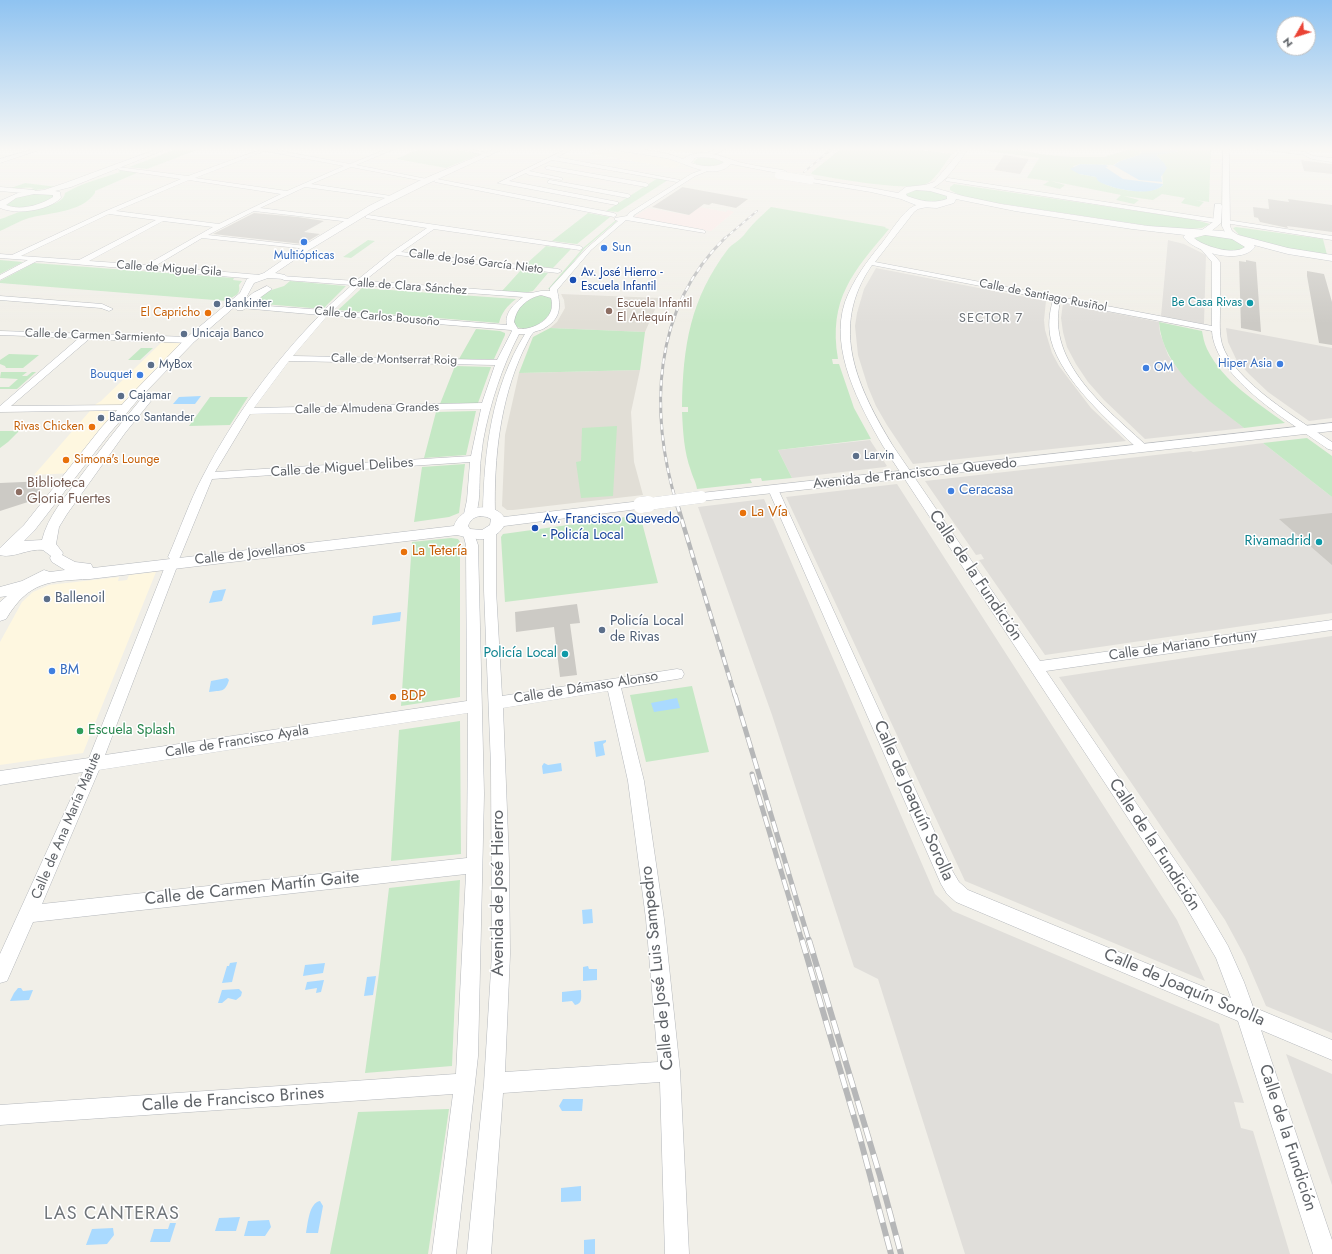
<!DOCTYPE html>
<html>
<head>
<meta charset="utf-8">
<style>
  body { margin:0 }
  #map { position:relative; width:1332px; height:1254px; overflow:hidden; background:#f1efe8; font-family:Jost,sans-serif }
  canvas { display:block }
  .north { position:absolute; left:1276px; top:16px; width:40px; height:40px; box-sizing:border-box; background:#fff; border:1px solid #bfc1c3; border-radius:50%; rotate:231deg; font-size:11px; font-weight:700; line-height:16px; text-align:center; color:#5f6368 }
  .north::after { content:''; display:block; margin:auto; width:14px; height:18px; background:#ea4335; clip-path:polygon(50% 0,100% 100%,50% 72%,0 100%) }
</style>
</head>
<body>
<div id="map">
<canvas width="1332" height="1254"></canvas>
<div class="north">N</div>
</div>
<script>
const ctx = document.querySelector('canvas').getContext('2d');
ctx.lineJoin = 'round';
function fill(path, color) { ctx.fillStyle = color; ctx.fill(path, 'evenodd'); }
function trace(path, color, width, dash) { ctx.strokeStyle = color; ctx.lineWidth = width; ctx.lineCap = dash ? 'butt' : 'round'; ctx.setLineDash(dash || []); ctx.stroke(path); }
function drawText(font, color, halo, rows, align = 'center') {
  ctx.font = font + ' Jost,sans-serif'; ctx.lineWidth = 3; ctx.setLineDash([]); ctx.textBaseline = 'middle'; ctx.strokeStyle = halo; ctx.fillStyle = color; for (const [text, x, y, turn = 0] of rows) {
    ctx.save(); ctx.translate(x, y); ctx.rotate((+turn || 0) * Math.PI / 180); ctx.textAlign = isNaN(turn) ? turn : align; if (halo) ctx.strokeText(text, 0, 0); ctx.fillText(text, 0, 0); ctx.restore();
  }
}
fill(new Path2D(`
  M652,148H716L709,151L692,153Z
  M907,148H959L954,154Z
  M1264,148H1332V153L1312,151L1299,152Z
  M601,149L668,159L681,164L675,168L590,154Z
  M165,339L190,340L72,473L34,475L96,404L101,401Z
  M156,572L83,753L0,765V642L22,602L33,592L49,585L119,577L118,581L127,580L129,575Z`), '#fef7e0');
fill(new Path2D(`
  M1168,240L1184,244L1206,255L1204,324L1161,316Z
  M876,268L1046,301L1044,320L1045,330L1052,353L1059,366L1091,408L1126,441L913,464L887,425L876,406L868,387L858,355L855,326L857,313L864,289Z
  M1063,303L1159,322L1160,333L1168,355L1177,368L1203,395L1244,428L1145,439L1104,400L1088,382L1076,364L1067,347L1063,332L1061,318Z
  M1226,328L1332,348V418L1309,421L1268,392L1249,374L1237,361L1228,342Z
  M870,440L887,466L885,467L792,478L778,450Z
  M1263,443L1332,497V613L1045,655L979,560L984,559L981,554L976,555L925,481L1191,451L1193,452Z
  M897,484L1177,920L1205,981L965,881L786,497Z
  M764,499L935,894L953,911L1219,1024L1244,1103L1234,1102L1241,1128L1253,1131L1290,1254H965L878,979L854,967L772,715L698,507Z
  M1332,636V1033L1266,1006L1245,957L1225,920L1059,677Z
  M1286,1054L1332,1074V1185L1294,1077Z`), '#e0deda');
fill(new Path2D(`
  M561,294L660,298L645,332L550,328L557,322L565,308L564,300Z
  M640,370L631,412L634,462L643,495L513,510H507L502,506L505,435L519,373Z`), '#e1ded6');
fill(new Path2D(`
  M700,207L726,212L728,210L734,212L711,231L634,217L648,208L688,215Z`), '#fce8e6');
fill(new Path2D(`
  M179,148H202L147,169L129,167Z
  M422,148H447L481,154L446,168L396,159Z
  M842,148H907L952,154C946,162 936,178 928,183C911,193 833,178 811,174L812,172Z
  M984,148H1010L1039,154L1070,157H1107L1105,156C1117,154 1130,148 1141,149L1139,155L1120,161L1113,165L1080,164L1073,166L1079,174L1096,177C1104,190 1152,197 1163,185L1161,160L1157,156V155L1176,152L1184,148H1211L1209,202L1196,200L1204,202L1199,207L1181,203L1185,198L1162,194L1153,200L1124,196L1139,200L1134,204L1116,200L1121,195L1051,181L1065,185L1060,189L1043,185L1049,181L1027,178L1039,158L982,150Z
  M706,157L722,160L723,162V163C713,167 701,168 693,162L698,158Z
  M123,169L139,172L95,191V193C81,213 51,212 29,218C19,221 9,227 0,231V219C8,217 14,213 23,211C33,208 63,207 65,193C82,183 102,178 120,172L118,171Z
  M658,178L668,180L618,212L606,211Z
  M25,183L57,187L29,191H27L34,188C25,187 19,189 11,188Z
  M954,184L1192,219L1210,224L1202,228L1177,230L983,201L959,195L950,190V187Z
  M914,190C924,190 943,189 948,199L937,203L911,200L906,195L907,193Z
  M35,193L50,194L53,195V198C42,206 18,212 6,205L17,197Z
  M771,207L886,227L885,228L889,229C853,272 828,299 838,359H832L833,364H839L854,408L871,439L778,450L792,478L762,481L761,478L750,479L752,483L697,489C696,482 693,478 691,471C684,452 683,432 682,412H688V407H682C683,346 690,299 728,249C732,244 739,241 744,235C752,224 761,216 771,207Z
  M588,213L610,217L577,244L552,241Z
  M616,220H618L585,248L551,289H548L583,248Z
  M1236,227L1323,239L1327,255L1289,249L1240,236L1233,228Z
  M1200,234L1229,237L1244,246V248C1230,256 1211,247 1196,243L1194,237Z
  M368,240L375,241L351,258L343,257Z
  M546,246L571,249L553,268L525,265Z
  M0,260L23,262L0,274Z
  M34,263L234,278L233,280L242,281L239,285C241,296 234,295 227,301L0,283V281Z
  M521,270L548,273L533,291L524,293L502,291Z
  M290,281L346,286L323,309L252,303L262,293L284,286Z
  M362,288L516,299C507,306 502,312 499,323L338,310Z
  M538,296H546L552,299L551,313C542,323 529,334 515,326C510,311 526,300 538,296Z
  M1159,322L1202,331C1203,336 1204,343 1207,349C1223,382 1257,402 1285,423L1244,428C1209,400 1163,371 1159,322Z
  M550,328L645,332L640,370L519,373L533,337Z
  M476,329L500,331L505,333V335L494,359H459Z
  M141,348H153L140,360H128Z
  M9,354L39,355L23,368H6L5,366L0,364V360Z
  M455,366L491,367L478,403L440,404Z
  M1,372H27L22,376H27L32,372H36L17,389H0V387H9L18,379L0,378Z
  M210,397H248L230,425L189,426Z
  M476,411L466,455L424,458L436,412Z
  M617,426L613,496L581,498L576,462L581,461L582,428Z
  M0,431H19L8,442L0,448Z
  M1307,438L1332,456V497L1263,443Z
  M465,464L459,513L449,517L414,522L422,467Z
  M640,515L658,583L505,602L501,537L503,534Z
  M451,538L458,539L460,542V697L401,706L412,542Z
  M692,686L709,752L646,762L630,695Z
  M460,721L461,854L391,861L399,730Z
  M460,880L452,1066L365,1073L379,973L389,888Z
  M449,1109L428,1254H330L358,1112Z`), '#c5e8c5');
fill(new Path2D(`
  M1154,148L1172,150L1184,148L1176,152L1157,155V156L1164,163L1167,168L1161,177L1163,185C1151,198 1111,189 1098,181L1096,177L1079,174L1070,169L1080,164L1114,165L1120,161L1139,155L1141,153V149Z
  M201,396L195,404H173L179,397Z
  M226,589L222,601L209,603L213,591Z
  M401,612L400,621L372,625L373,616Z
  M227,678L229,680C225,693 221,690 209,692L211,681Z
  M677,698L680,708L654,712L651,703Z
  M606,740V742L603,744L605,755L596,757L594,742Z
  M544,763L548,765L561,763L562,771L543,774L542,766Z
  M592,909L593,923L583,924L582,910Z
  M237,962L232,982L222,983L227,966H229L230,963Z
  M325,963L323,973L303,976L305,965Z
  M588,966L589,969H597V980L583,981V967Z
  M376,976L373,995L364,996L367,977Z
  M324,980L321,992L316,993L317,988L305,990L307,982Z
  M18,988H21L23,991L33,990L29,1000L10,1001L14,993Z
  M239,989L242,992L241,996L236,1000L228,998L222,1003H218L222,990Z
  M581,990C581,996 583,1004 575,1005L572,1001L562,1002V992Z
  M563,1099H583L582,1111H562L559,1106Z
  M581,1186V1201L561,1202V1188Z
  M320,1201L323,1206L318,1233H306C308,1223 309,1203 320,1201Z
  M240,1217L236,1231H215L219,1218Z
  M269,1220L271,1227L265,1236H244L248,1221Z
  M170,1223H176L170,1242H150L154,1229H168Z
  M113,1228L114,1235L107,1244L86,1245L92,1229Z
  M595,1239V1254H584V1240Z`), '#aadaff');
fill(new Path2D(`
  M1106,165H1113L1139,180L1163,182V184L1123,179L1105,167H1108Z`), '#f1efe8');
fill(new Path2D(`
  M1004,155L1029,159L1020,174L994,170Z
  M1301,160L1332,164V174L1304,171Z
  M681,188L682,187L748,199L736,208L712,203L709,205L704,204L689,215L652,207Z
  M1268,199L1289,202L1288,199L1332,205V232L1287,226L1288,228L1260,222L1258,218L1254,217L1253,207L1269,209Z
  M254,213L298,217L324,221L304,232L320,234L303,244L213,234Z
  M1246,260L1256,262L1261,332L1241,328L1239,261L1246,262Z
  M1307,271L1324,274L1332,302V345L1319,343L1307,276Z
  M46,481L31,501L0,511V483Z
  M1332,513V565L1279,519Z
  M577,604L580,623L570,624L577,675L560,677L554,627L516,632L515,612Z`), '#cccac5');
const minor = new Path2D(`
  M37,148H45L0,163V159Z
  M259,148H273L271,149L350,164L389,148H397L356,165L432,180L429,182L351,167L311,184L391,196L394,198L393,199L305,187L260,208L349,219L351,220V222L254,211L208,235L306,246L309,248L308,249L202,238L155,266L260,275L261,277L257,279L37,261L0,280V275L28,260L0,258V254L12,255L106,211L181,179L120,170L118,169V167L188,176L259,150ZM265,151L344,166L287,191L195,178ZM189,180L281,194L219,224L116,211ZM109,214L156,220L79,260L21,256ZM163,221L213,227L146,265L89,261Z
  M454,148H465L492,154L489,156Z
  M568,148H575L557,157L680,180L677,182L552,160L529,171L562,178V180L529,175L526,173L509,181L618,202V204L616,205L498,183Z
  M1252,148H1268L1305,152L1313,156L1332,158V162L1312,159L1304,155Z
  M548,166L646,183L649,185L646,187L546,169L545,168Z
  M710,167L715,168L695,176L634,215L633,217L703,230L705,231V233L626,220L591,250L557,290C561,308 561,319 543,329C541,330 536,331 534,332C530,335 526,346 523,351C500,401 494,457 495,512L493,515H485L483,512C484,451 492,387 525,334H519C502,367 490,403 483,441C482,451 480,461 480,471C479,485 481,505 474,517H466L464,514L467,500L470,462L212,479L180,557L178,560L175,561L178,564L105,755L467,701L466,545L463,534L465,531H473L478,545L484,794L478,1056L456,1254H432L453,1094L0,1125V1105L456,1074L466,874L33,922L7,981L0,983V954L83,772L0,785V771L89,758L166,564L168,561L171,560L168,557C180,530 189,502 203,476C233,418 274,362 320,315L242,308L238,306L239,304L324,310L352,285L284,280L280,278L281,276L356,281L392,252L427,228L366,218V216L368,215L580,246L583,248L580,250L434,229L401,252L558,269L562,271L558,273L397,255L364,281L531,293L541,291H550V288L587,248L618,221L615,220V218L627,216L629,213L691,174ZM360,285L523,297C515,303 504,313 507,325L333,311ZM541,295L551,298C557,317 536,330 518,329L514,322C516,308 527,298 541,295ZM328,315L511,330L512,331L497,360L293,356ZM289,361L495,365L482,403L254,408ZM481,409L471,456L215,472L250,414ZM468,713L467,858L42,904L99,770Z
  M948,178L1217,219L1220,221L1217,223L946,181L945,180Z
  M437,179L614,213L617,215L614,217L435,182L434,181Z
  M550,180L628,194L631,196L628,198L548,183V181Z
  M0,187L34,190L37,192L34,194L0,191Z
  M929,203L932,205L931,206L918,209L914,212L875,262L1212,326V262L1200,248L1205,247L1215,256L1220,262C1220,278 1220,295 1220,311C1220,322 1219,333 1222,344C1233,381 1301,421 1332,442V450L1328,449C1292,423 1215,379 1212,331L1060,302C1046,363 1107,409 1147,446L1148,448L1143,451L1139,450C1110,422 1062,381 1051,340C1048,326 1049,314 1053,300L872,265C828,328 858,388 893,446L1040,661L1332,620V630L1046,671L1194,888L1228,946L1244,982L1253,1007L1332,1040V1060L1261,1030L1332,1240V1254H1313L1238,1021L956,902L947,894L941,884L768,489L773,486L778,489L953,872L959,882L968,890L1231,998L1216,958L1182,900L883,446C860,406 829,350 845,302C853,280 867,261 882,243C890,233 903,211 914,206C918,204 924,204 929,203Z
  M1227,220L1332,236V240L1225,223V221Z
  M0,296L102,304L113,309L109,311L101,308L0,300Z
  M0,331L190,337L194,340L190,343L89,339L11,406L125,405L128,406L130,408L128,410L0,412V406L79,338L0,335Z
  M490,528L494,529L496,532V590L502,696L677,669L682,670L684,674L682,678L677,679L621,688L644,781L664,919L680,1071L689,1254H665L660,1082L503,1093L491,1254H467L484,1084L492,954L491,766L484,590V532L486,529ZM608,691L628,781L646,919L658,1062L505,1072L510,954L509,862L503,708Z`);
const tertiary = new Path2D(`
  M160,148H169L71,187L55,191L60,192L61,198C48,211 16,215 0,208V201L18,193L44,190L65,183ZM34,194L53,195V197C41,205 20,211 6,205L16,198Z
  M497,148H505L427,184L375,210L309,250L275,273L285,275L287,277L285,279L268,278L254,283L247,296L194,342L136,402L109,434L34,531L24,541L42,540C48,516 65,497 80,477C100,450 120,424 141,399H149L151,401L125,433L67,514L59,527L56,544L63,553L62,555L75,562L91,564L93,568L454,526C460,507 492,500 504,517L641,501L646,502L648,505L646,508L504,526C492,545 474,539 457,535L90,579C49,581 29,581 6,619L0,621V602L7,596L0,597V587L22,581L44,570L50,572L65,570L52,562L50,558L51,556L43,550C28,548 13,559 0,555V548L24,525L101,428L128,398L186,338L240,293L247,279L264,273L303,246L369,206L421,180ZM480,516L487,517L491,519L490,525L482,530L470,529L468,526C470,520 474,517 480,516Z
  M719,148H727L718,153L704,157L701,155Z
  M963,148H969C959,161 941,192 922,190V186L934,182Z
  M1223,148H1229L1230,226L1232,231L1241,237L1237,239L1226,234L1222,226Z
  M1215,204H1221L1222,206L1221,223L1208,234H1202V230L1213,222Z
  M267,286L272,289L243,310H237L235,308L237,306L253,293Z
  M1332,423V431L701,501L696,500L694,497L696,494L701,493Z`);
const secondary = new Path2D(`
  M610,148C634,148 662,150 683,159C703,145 723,158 743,163C756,166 770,168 783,170L787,172L783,174L731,164C714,182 684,162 666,158C649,155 631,153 614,150ZM699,157L713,158L724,162C715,169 701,166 691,163L695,158Z
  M807,178L871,188L898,193L906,187L924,185L963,196L1001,204L1148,226L1223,231L1288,248L1332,255V261L1288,254L1254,245L1255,247C1241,265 1198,253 1185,239L1183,237L1185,235L1132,229L1015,211L956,199L954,203L937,208L921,207L901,199L871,192L810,182H807ZM916,190L930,191L947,196V199C932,204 921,201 907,196L906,194ZM1205,235L1232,239L1245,247C1234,256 1203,246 1194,238Z`);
trace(minor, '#b5b8bc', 1);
trace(tertiary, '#b5b8bc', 1);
trace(secondary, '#b6babf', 1);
fill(minor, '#fff');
fill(tertiary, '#fff');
fill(secondary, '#fff');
const railFar4 = new Path2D(`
  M804,172L833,148
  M724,239L757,211`);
const railFar3 = new Path2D(`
  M677,505C649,413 652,309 725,238`);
const railFar2 = new Path2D(`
  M677,504L735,696`);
const railFar1 = new Path2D(`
  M735,695L809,941
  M752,774L802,941`);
const rail = new Path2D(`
  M802,940L859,1134L891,1254
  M809,940L880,1176L901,1254`);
trace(railFar4, '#b6b7b8', 2);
trace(railFar3, '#b6b7b8', 3);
trace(railFar2, '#b6b7b8', 4.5);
trace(railFar1, '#b6b7b8', 5);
trace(rail, '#b6b7b8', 6);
trace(railFar4, '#fff', 1.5, [4]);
trace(railFar3, '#fff', 2, [5.5]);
trace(railFar2, '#fff', 3, [8]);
trace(railFar1, '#fff', 3.5, [11]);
trace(rail, '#fff', 4.5, [14]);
const tertiaryBridgeFar1 = new Path2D(`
  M641,505L701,497`);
const tertiaryBridge = new Path2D(`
  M641,505L648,504`);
const secondaryBridge = new Path2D(`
  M779,175L810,180`);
trace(tertiaryBridgeFar1, '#b5b8bc', 12, []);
trace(tertiaryBridge, '#b5b8bc', 16, []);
trace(secondaryBridge, '#b6babf', 8, []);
trace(tertiaryBridgeFar1, '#fff', 12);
trace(tertiaryBridge, '#fff', 16);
trace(secondaryBridge, '#fff', 8);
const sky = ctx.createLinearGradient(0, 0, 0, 324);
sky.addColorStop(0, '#8fc3f1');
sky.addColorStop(0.46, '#f9f8f5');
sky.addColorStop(1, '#f9f8f500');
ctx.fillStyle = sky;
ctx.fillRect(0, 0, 1332, 324);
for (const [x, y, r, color] of [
  [304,242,4,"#3f7fe0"],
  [604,248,4,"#3f7fe0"],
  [573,280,4,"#1a4fb4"],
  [1250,303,4,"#0f9aa8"],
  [217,304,4,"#5c6f8a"],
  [609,311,4,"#8d6e63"],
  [208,313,4,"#e8710a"],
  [184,334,4,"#5c6f8a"],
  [1280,364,4,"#3f7fe0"],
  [151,365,4,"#5c6f8a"],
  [1146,368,4,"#3f7fe0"],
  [140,375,4,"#3f7fe0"],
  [121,396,4,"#5c6f8a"],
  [101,418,4,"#5c6f8a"],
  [92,427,4,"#e8710a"],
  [856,456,4,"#5c6f8a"],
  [66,460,4,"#e8710a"],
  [951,491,4,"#3f7fe0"],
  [19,492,4,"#8d6e63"],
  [743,513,4,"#e8710a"],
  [535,528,4,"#1a4fb4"],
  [1319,542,4,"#0f9aa8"],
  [404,552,4,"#e8710a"],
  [47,599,4,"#5c6f8a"],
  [602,630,4,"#5c6f8a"],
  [565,654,4,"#0f9aa8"],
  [52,671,4,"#3f7fe0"],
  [393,697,4,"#e8710a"],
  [80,731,4,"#2e9e5b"]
]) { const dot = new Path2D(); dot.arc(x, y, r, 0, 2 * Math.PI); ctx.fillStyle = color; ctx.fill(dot); trace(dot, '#fff', 1.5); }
drawText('12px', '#366cbe', '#fff', [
  ["Sun",612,248],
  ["Multiópticas",304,256,"center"],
  ["Hiper Asia",1272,364,"right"],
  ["OM",1154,368],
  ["Bouquet",132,375,"right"]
], 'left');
drawText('12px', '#5f6368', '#fff', [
  ["Calle de José García Nieto",476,262,7],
  ["Calle de Miguel Gila",169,269,4],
  ["Calle de Clara Sánchez",408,287,4],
  ["Calle de Santiago Rusiñol",1043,296,11],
  ["Calle de Carlos Bousoño",377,317,5],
  ["Calle de Carmen Sarmiento",95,336,2],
  ["Calle de Montserrat Roig",394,360,1],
  ["Calle de Almudena Grandes",367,409,-1]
]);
drawText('12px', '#164399', '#fff', [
  ["Av. José Hierro -",581,273],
  ["Escuela Infantil",581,287]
], 'left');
drawText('12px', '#0d838f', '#fff', [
  ["Be Casa Rivas",1242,303]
], 'right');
drawText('12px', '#4e5e75', '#fff', [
  ["Bankinter",225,304],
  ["Unicaja Banco",192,334],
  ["MyBox",159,365],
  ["Cajamar",129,396],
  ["Banco Santander",109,418],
  ["Larvin",864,456]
], 'left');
drawText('12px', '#785e54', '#fff', [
  ["Escuela Infantil",617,304],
  ["El Arlequín",617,318]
], 'left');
drawText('12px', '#c56008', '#fff', [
  ["El Capricho",200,313],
  ["Rivas Chicken",84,427],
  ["Simona's Lounge",74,460,"left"]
], 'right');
ctx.letterSpacing = '1px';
drawText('13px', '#70757a', '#fff', [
  ["SECTOR 7",991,319]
]);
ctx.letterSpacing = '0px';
drawText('14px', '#5f6368', '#fff', [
  ["Calle de Miguel Delibes",342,468,-4],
  ["Avenida de Francisco de Quevedo",915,474,-6],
  ["Calle de Jovellanos",250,554,-7],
  ["Calle de Mariano Fortuny",1183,646,-8],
  ["Calle de Dámaso Alonso",586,688,-9],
  ["Calle de Francisco Ayala",237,742,-9],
  ["Calle de Ana María Matute",67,826,-67]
]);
drawText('14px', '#785e54', '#fff', [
  ["Biblioteca",27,484],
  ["Gloria Fuertes",27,500]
], 'left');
drawText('14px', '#366cbe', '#fff', [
  ["Ceracasa",959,491],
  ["BM",60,671]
], 'left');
drawText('14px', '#c56008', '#fff', [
  ["La Vía",751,513],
  ["La Tetería",412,552],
  ["BDP",401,697]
], 'left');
drawText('14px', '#164399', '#fff', [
  ["Av. Francisco Quevedo",543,520],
  ["- Policía Local",543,536]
], 'left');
drawText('14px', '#0d838f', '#fff', [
  ["Rivamadrid",1311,542],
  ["Policía Local",557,654]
], 'right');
drawText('14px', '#4e5e75', '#fff', [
  ["Ballenoil",55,599],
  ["Policía Local",610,622],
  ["de Rivas",610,638]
], 'left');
drawText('14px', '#27864d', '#fff', [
  ["Escuela Splash",88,731]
], 'left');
drawText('17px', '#5f6368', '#fff', [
  ["Calle de la Fundición",975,576,56],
  ["Calle de Joaquín Sorolla",913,801,66],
  ["Calle de la Fundición",1154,845,57],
  ["Calle de Carmen Martín Gaite",252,889,-6],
  ["Avenida de José Hierro",499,893,-90],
  ["Calle de José Luis Sampedro",658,968,-96],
  ["Calle de Joaquín Sorolla",1184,988,23],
  ["Calle de Francisco Brines",233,1100,-4],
  ["Calle de la Fundición",1287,1138,72]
]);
ctx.letterSpacing = '1px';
drawText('18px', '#70757a', '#fff', [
  ["LAS CANTERAS",112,1215]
]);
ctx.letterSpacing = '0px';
</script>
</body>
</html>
